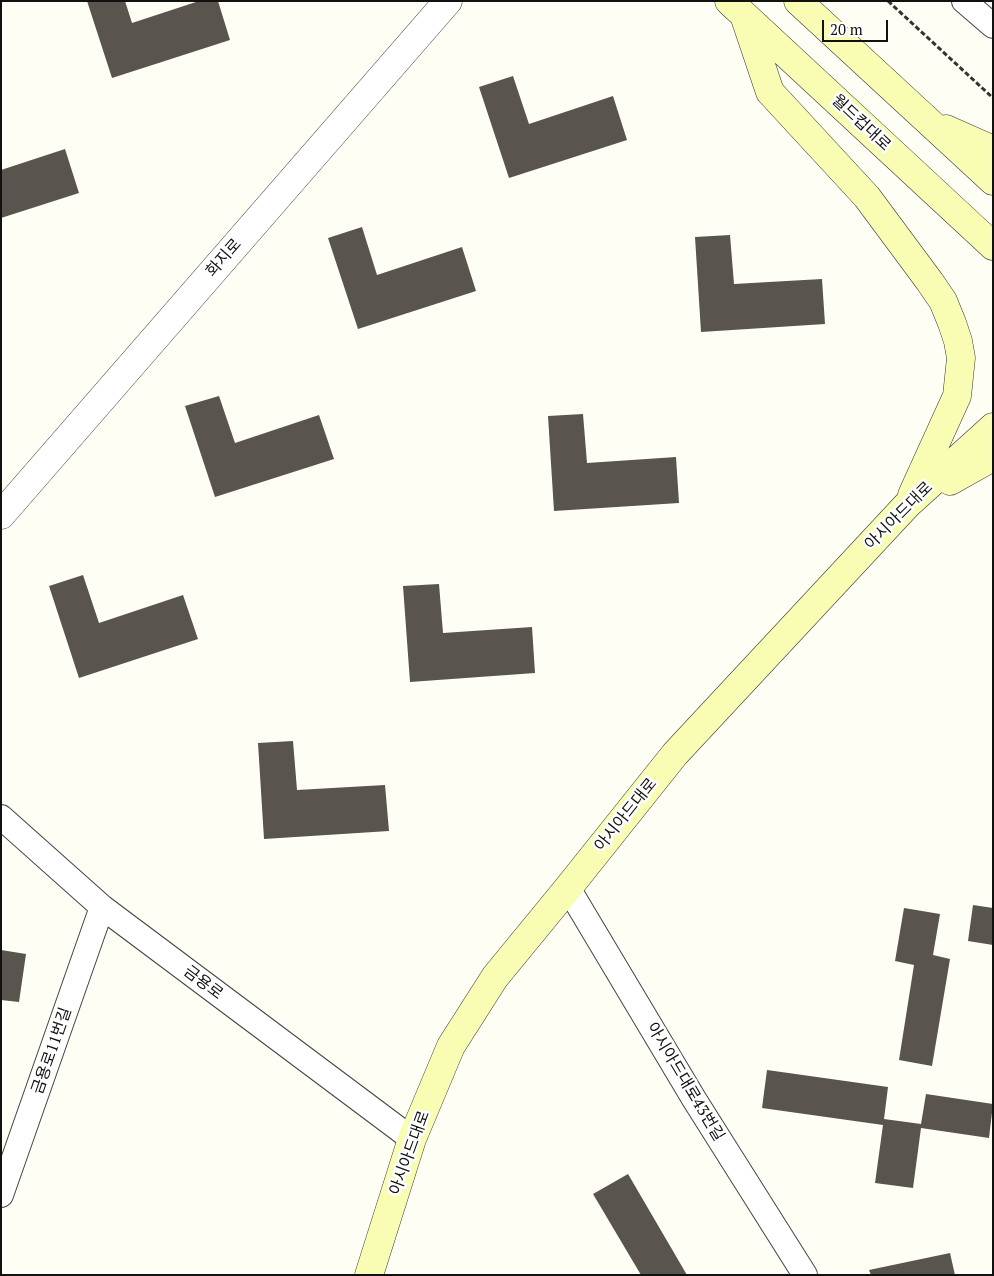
<!DOCTYPE html>
<html>
<head>
<meta charset="utf-8">
<style>
  body { margin:0 }
  #map { position:relative; width:994px; height:1276px; overflow:hidden; background:#fffef5; font-family:"PT Serif",serif }
  canvas { display:block }
  .frame { position:absolute; inset:0; border:2px solid #111; pointer-events:none }
  .scale { position:absolute; left:822px; top:20px; width:66px; height:22px; box-sizing:border-box; border:2px solid #111; border-top:0; padding-left:6px; font-size:15px; line-height:18px; white-space:nowrap; color:#111; -webkit-text-stroke:4px #fff; paint-order:stroke }
</style>
</head>
<body>
<div id="map">
<canvas width="994" height="1276"></canvas>
<div class="frame"></div>
<div class="scale">20 m</div>
</div>
<script>
const ctx = document.querySelector('canvas').getContext('2d');
ctx.lineJoin = 'round';
function fill(path, color) { ctx.fillStyle = color; ctx.fill(path, 'evenodd'); }
function trace(path, color, width, dash) { ctx.strokeStyle = color; ctx.lineWidth = width; ctx.lineCap = dash ? 'butt' : 'round'; ctx.setLineDash(dash || []); ctx.stroke(path); }
function drawText(font, color, halo, rows, align = 'center') {
  ctx.font = font + ' "PT Serif","Noto Sans KR",serif'; ctx.lineWidth = 5; ctx.setLineDash([]); ctx.textBaseline = 'middle'; ctx.strokeStyle = halo; ctx.fillStyle = color; for (const [text, x, y, turn = 0] of rows) {
    ctx.save(); ctx.translate(x, y); ctx.rotate((+turn || 0) * Math.PI / 180); ctx.textAlign = isNaN(turn) ? turn : align; if (halo) ctx.strokeText(text, 0, 0); ctx.fillText(text, 0, 0); ctx.restore();
  }
}
fill(new Path2D(`
  M87,1H125L132,23L199,1H218L230,40L112,78Z
  M513,76L529,124L613,96L627,140L509,178L479,87Z
  M65,149L79,193L1,218V170Z
  M362,227L377,275L462,247L476,291L358,329L328,238Z
  M730,235L734,284L822,279L825,324L701,332L695,237Z
  M219,396L235,443L319,415L334,459L215,497L185,406Z
  M583,414L587,463L676,457L679,503L554,511L548,416Z
  M83,575L99,623L183,595L198,639L79,678L49,586Z
  M439,584L443,633L532,627L535,673L410,682L403,586Z
  M293,741L297,790L385,785L389,831L264,839L258,743Z
  M973,905L993,908V945L968,941Z
  M904,908L940,914L933,955L950,959L932,1066L899,1060L914,965L895,961Z
  M1,950L26,954L19,1002L1,1000Z
  M767,1070L888,1087L884,1119L921,1124L926,1094L993,1104L989,1138L921,1128L913,1188L875,1183L883,1125L762,1108Z
  M628,1174L687,1275H641L593,1194Z
  M950,1253L955,1275H871L869,1270Z`), '#59544d');
const minor = new Path2D(`
  M964,1L993,26
  M1,817L102,907L412,1139
  M568,888L694,1099L805,1275
  M1,1195L102,907`);
const tertiary = new Path2D(`
  M1,515L448,1`);
const secondary = new Path2D(`
  M729,1L993,246
  M798,1L993,181
  M744,15L770,92L867,197L930,282L943,301L952,323L958,341L961,358L957,396L912,495
  M946,129L993,150
  M950,481L993,457
  M369,1275L412,1139L451,1046L495,977L568,888L675,754L907,505L993,427`);
trace(minor, '#444', 26);
trace(tertiary, '#444', 29);
trace(secondary, '#333', 29);
trace(new Path2D(`
  M888,1L993,98`), '#333', 3, [5, 2.5]);
trace(minor, '#fff', 24);
trace(tertiary, '#fff', 28);
trace(secondary, '#f9fcb3', 28);
drawText('16px', '#111', '#fff', [
  ["월드컵대로",861,123,43],
  ["화지로",224,258,-49],
  ["아시아드대로",899,516,-45],
  ["아시아드대로",626,815,-51],
  ["금용로",203,983,37],
  ["금용로11번길",52,1051,-71],
  ["아시아드대로43번길",685,1082,59],
  ["아시아드대로",410,1153,-70]
]);
</script>
</body>
</html>
